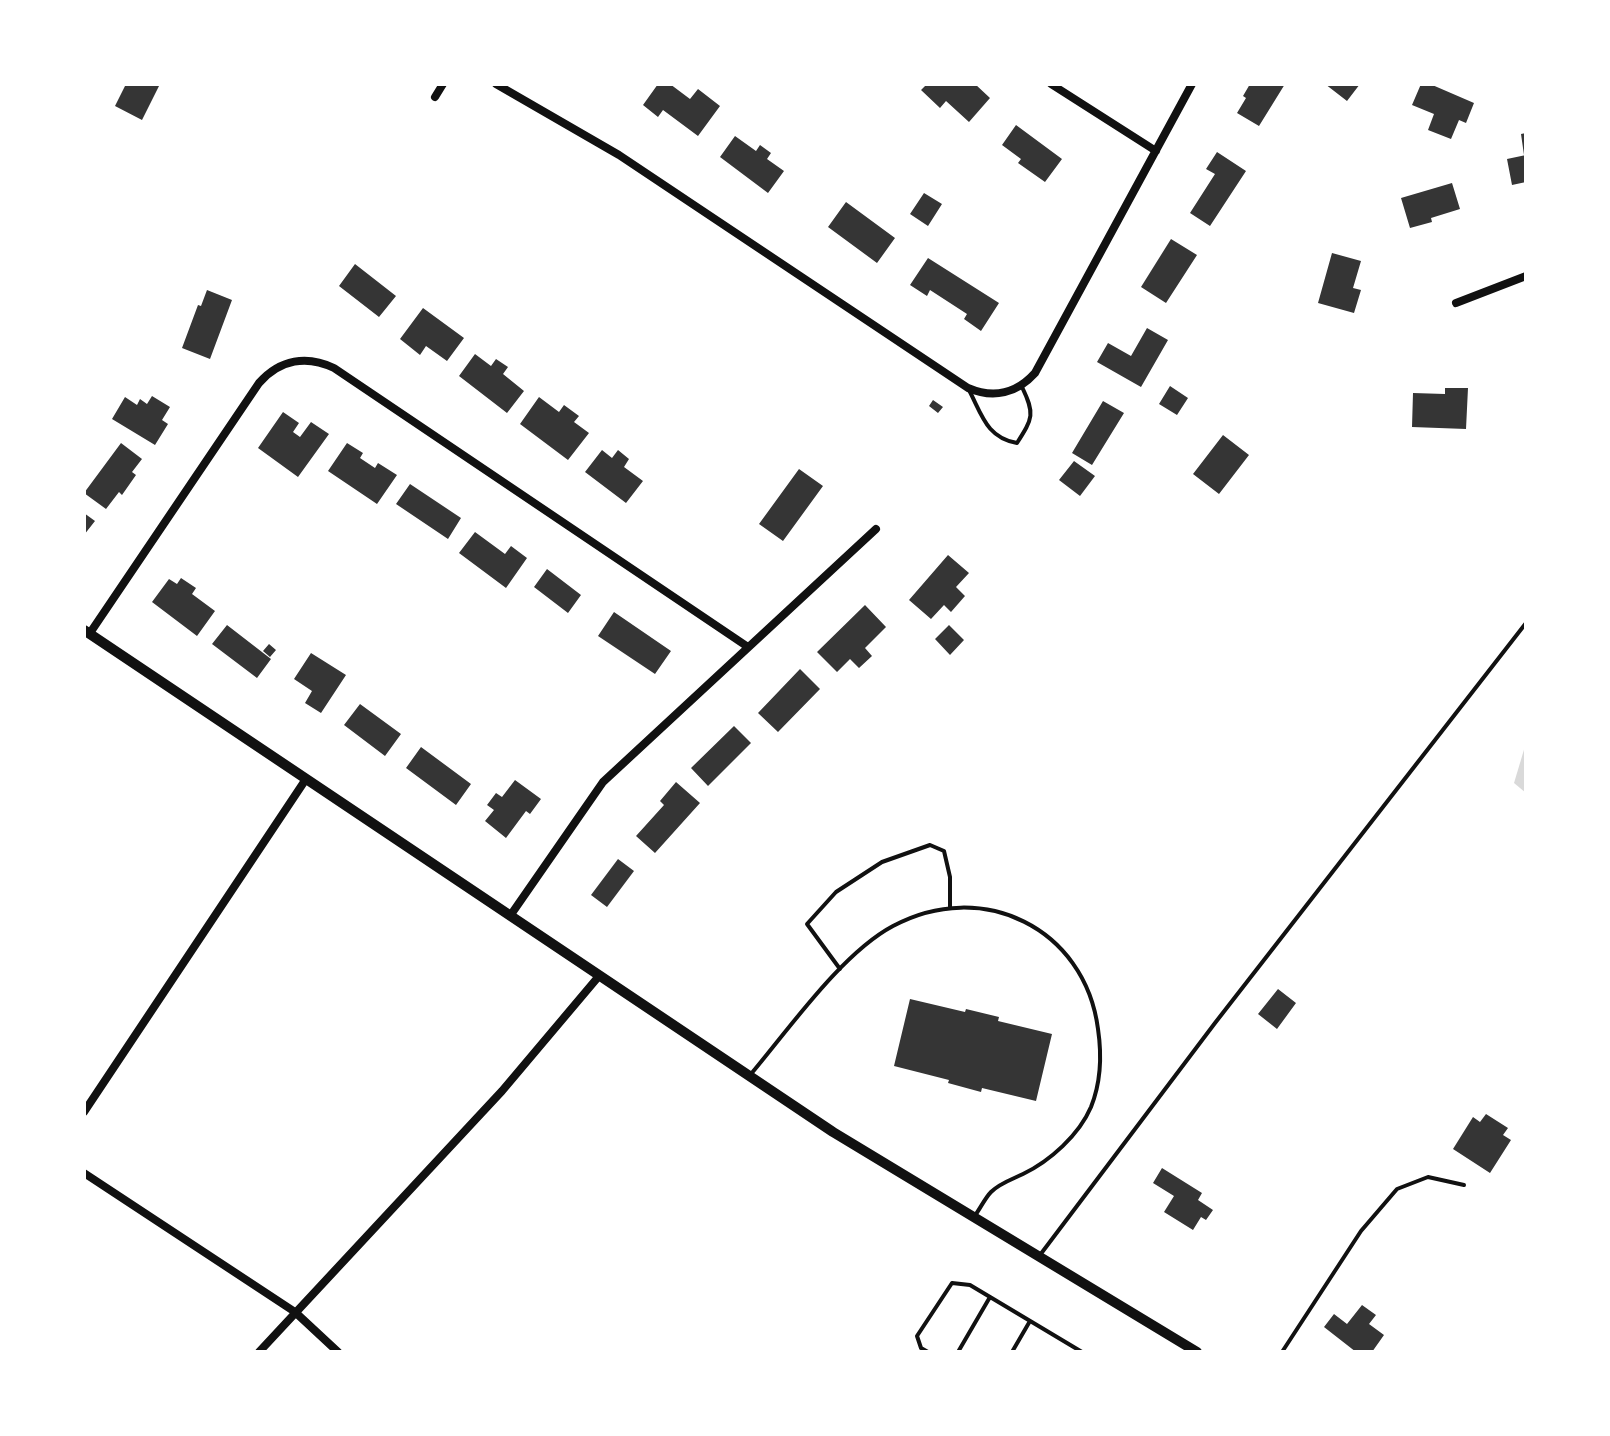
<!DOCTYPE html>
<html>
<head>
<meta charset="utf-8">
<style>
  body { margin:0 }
  #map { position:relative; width:1610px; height:1436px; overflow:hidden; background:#fff; font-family:"PT Sans",sans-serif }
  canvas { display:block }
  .frame { position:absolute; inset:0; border:86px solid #fff; pointer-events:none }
</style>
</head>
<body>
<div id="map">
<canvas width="1610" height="1436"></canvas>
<div class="frame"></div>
</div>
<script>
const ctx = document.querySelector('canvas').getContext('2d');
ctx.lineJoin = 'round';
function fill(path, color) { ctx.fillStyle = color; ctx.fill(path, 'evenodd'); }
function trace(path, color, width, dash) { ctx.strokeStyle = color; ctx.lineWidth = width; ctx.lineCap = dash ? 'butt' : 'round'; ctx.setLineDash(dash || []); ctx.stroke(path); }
fill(new Path2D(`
  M1526,743V793L1514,783Z`), '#d9d9d9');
fill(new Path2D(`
  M126,84L159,86L142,120L115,106Z
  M658,84H670L690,99L698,89L720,106L698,136L663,110L658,117L643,105Z
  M927,84H975L990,98L969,122L946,101L940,108L921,90Z
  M1250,84H1285L1259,126L1237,113L1246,98L1243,96Z
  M1325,84H1360L1347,101Z
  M1421,84H1430L1474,103L1466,123L1459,120L1451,139L1428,130L1434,114L1412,105Z
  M1016,125L1062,159L1045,182L1018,163L1021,159L1002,145Z
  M1526,133V154L1524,155L1521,134Z
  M735,136L756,151L760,145L771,153L767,159L784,171L768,193L720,157Z
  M1217,152L1246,171L1210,226L1190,213L1215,174L1206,169Z
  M1526,155V182L1512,185L1507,159Z
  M1452,183L1460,209L1431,218L1432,222L1410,228L1401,198Z
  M924,193L942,204L928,226L910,214Z
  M846,202L895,238L877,263L828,227Z
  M1171,239L1197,255L1166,303L1141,287Z
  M1332,253L1361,261L1353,288L1361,290L1354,313L1318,303Z
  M928,258L999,303L981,331L964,319L967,314L930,290L927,296L910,285Z
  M355,264L396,296L379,317L339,286Z
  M207,290L232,300L210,359L182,348L198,305L201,306Z
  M423,308L464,338L447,361L426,346L420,355L400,339Z
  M1147,328L1168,340L1141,387L1097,362L1108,343L1131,356Z
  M475,354L491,366L496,359L508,367L503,374L524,391L507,413L459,376Z
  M1170,386L1188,398L1177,415L1159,404Z
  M1445,388H1468L1466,429L1412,427L1413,393L1445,394Z
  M152,396L170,407L162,420L168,424L155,445L112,419L125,397L137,405L140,399L147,404Z
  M539,397L559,412L564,405L579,416L574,422L589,433L568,460L520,424Z
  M933,400L943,407L938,413L929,406Z
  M1103,401L1124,413L1092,465L1072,453Z
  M283,412L299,423L293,432L300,437L311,422L329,434L298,477L258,448Z
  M1223,435L1249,455L1219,494L1193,474Z
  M121,443L142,459L132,472L136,475L122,495L119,492L106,509L84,493Z
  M347,443L363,453L360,458L375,468L378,463L397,475L377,504L328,471Z
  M602,450L612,458L618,450L629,459L624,467L643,481L626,503L585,472Z
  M1074,461L1095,476L1080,496L1059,480Z
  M799,469L823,486L783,541L759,524Z
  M410,484L461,518L448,539L396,504Z
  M84,513L95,521L84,535Z
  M475,532L505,554L511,546L527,558L506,588L459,553Z
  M948,555L969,573L956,587L965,596L951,612L944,605L931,619L909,600Z
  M547,569L581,595L568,613L534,587Z
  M181,578L196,588L192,594L215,611L197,636L152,602L169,579L177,584Z
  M865,605L886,627L865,648L872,656L859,668L850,659L837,672L817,652Z
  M614,612L671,651L655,674L598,636Z
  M227,625L271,659L257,678L212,644Z
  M949,625L964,640L950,655L935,639Z
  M269,644L276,650L270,657L263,651Z
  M311,653L346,675L321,713L305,703L312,691L294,679Z
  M800,669L820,689L778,732L758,713Z
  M360,704L401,734L385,756L344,725Z
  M734,726L751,743L708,786L691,768Z
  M421,747L471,784L456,805L406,768Z
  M515,780L541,799L530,814L526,811L506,838L485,821L494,810L487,805L496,793L502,797Z
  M676,782L700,803L655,853L636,836L664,805L660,801Z
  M618,859L634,871L607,907L591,895Z
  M1278,989L1296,1003L1277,1029L1258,1014Z
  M910,999L965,1012L966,1009L999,1017L998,1021L1052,1034L1036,1101L982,1088L981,1092L948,1083L949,1080L894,1066Z
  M1486,1114L1508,1128L1503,1135L1511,1140L1490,1173L1453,1149L1473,1117L1480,1122Z
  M1162,1168L1202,1193L1198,1200L1213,1210L1206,1220L1201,1217L1193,1230L1164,1212L1174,1196L1153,1183Z
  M1362,1305L1376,1315L1369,1324L1384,1335L1372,1352H1356L1324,1327L1334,1314L1347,1324Z`), '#353535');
trace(new Path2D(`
  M969,390C982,415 987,438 1017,443C1033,418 1035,414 1022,387
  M840,969L807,924L836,892L882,862L930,845L944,851L950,877V907
  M751,1074C789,1029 842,953 893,926C982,878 1085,928 1098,1029C1102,1056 1101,1082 1091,1107C1079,1135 1050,1161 1023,1174C1013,1179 1000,1183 991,1192C985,1198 980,1209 974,1217
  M1040,1255L1215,1023L1526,623
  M928,1352L921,1348L917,1336L952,1283L970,1285L1082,1352
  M958,1352L990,1297
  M1012,1352L1030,1321
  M1282,1352L1361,1231L1397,1189L1428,1177L1464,1185`), '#111', 4);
trace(new Path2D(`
  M496,84L619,155L968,388C994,399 1017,393 1035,373L1192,84
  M1051,84L1156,151
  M435,97L443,84
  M1456,303L1526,276
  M90,633L259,383C280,359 307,355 334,368L748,647
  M510,916L603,782L876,529
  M84,1112L306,779
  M84,1173L295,1312L338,1352
  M259,1352L502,1091L599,976`), '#111', 8);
trace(new Path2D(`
  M84,630L833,1132L1197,1352`), '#111', 10);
</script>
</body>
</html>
